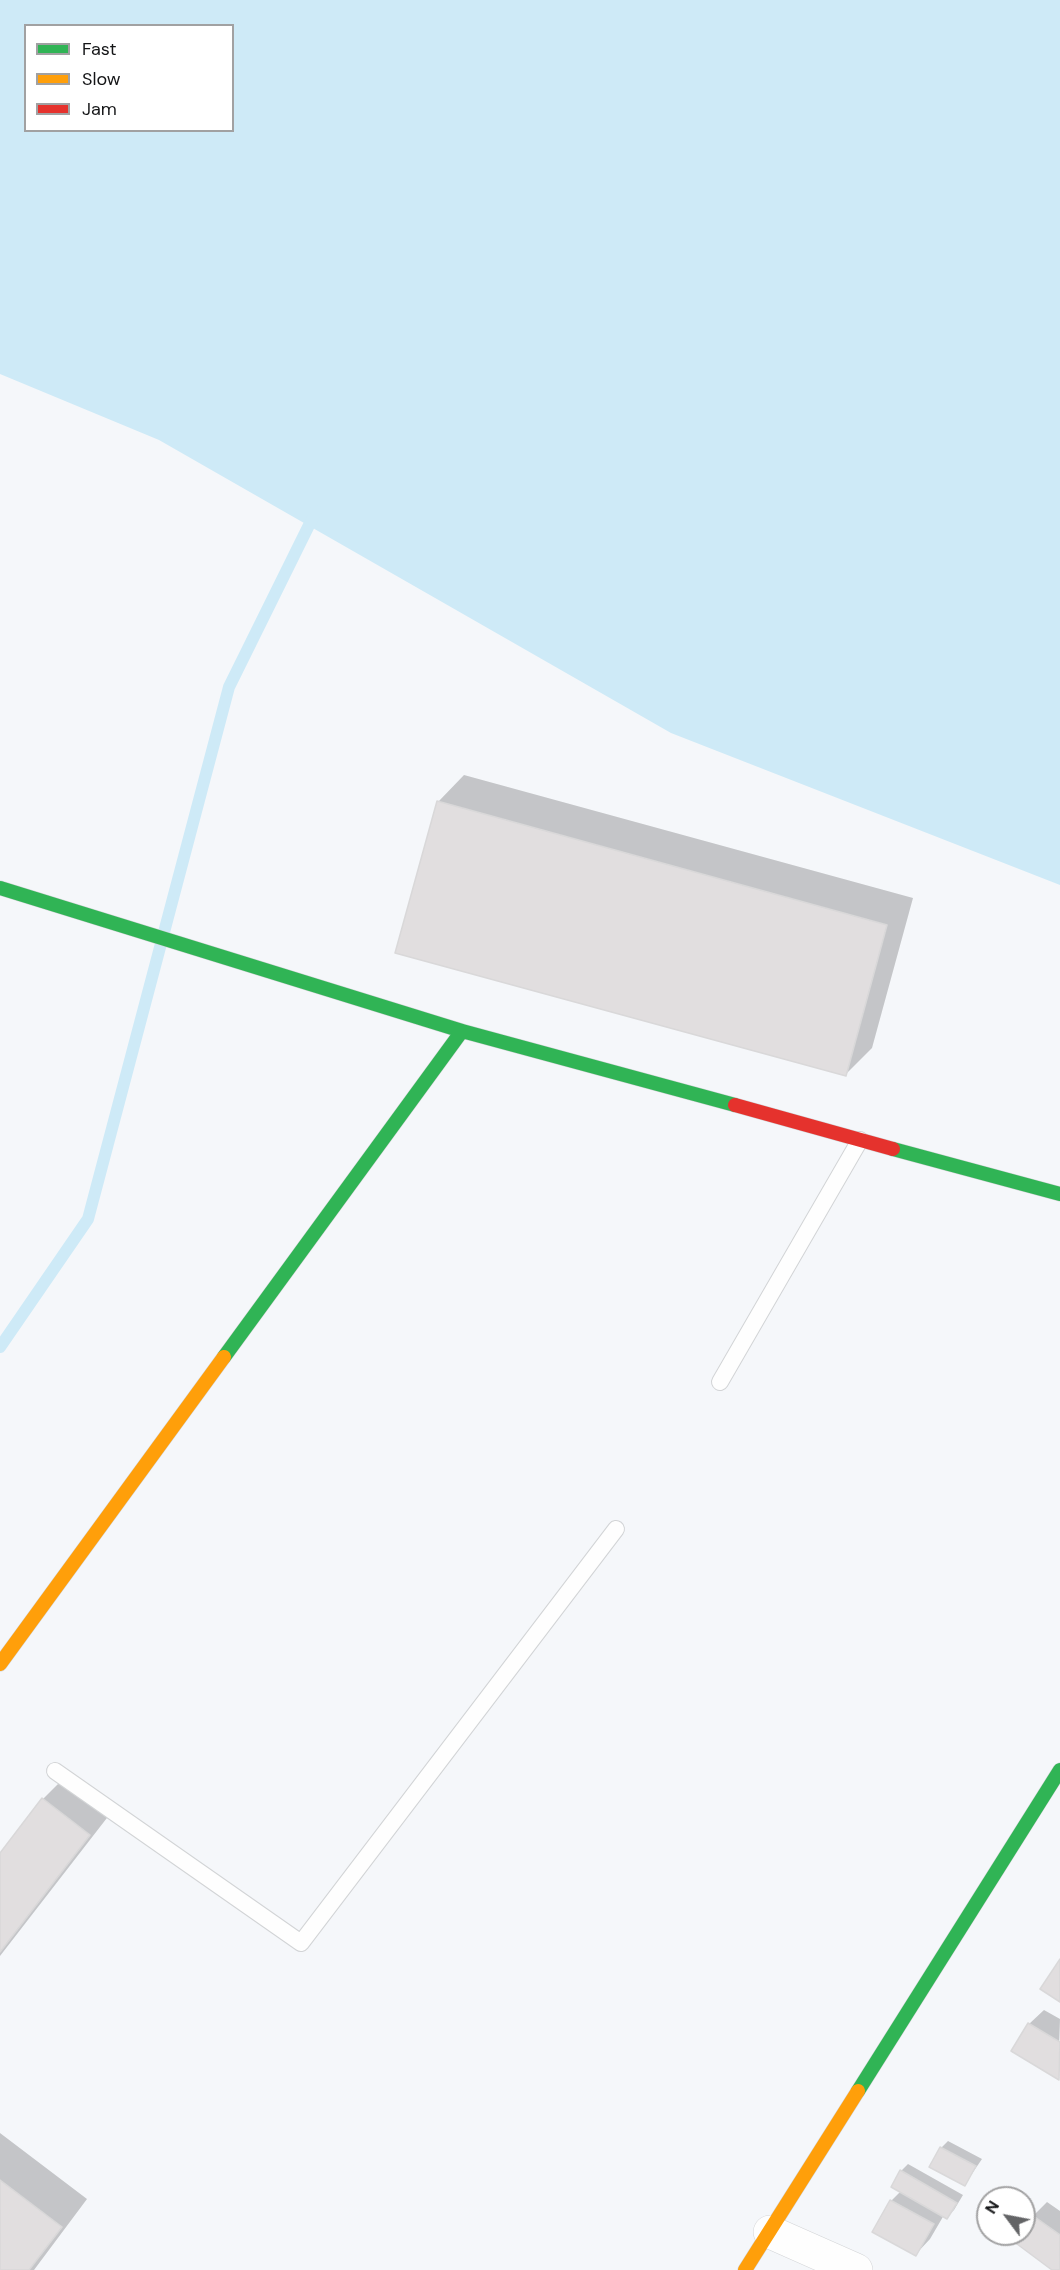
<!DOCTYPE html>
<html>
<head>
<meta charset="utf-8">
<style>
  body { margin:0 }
  #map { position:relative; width:1060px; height:2270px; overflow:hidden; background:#f5f7fa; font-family:"DM Sans",sans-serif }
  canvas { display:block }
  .legend { position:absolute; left:24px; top:24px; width:210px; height:108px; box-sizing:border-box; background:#fff; border:2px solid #a1a1a2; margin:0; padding:8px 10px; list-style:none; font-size:18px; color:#141517 }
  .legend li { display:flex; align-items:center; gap:12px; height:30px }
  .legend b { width:30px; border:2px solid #a1a1a2 }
  .north { position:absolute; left:976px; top:2186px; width:60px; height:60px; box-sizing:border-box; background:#fff; border:2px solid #a1a1a2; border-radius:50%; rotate:302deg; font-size:16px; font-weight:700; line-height:24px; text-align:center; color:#141517 }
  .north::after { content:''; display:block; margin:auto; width:21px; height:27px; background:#636466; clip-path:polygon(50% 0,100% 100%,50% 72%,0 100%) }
</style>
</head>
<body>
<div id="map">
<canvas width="1060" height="2270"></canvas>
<ul class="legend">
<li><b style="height:8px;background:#30b455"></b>Fast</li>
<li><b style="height:8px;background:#ff9f0a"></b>Slow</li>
<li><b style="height:8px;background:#e5322d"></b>Jam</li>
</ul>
<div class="north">N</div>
</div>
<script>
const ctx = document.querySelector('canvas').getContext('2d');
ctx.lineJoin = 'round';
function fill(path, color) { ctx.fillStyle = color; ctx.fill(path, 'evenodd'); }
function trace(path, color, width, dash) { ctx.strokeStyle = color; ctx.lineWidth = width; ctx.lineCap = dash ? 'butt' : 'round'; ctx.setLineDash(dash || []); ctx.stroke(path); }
fill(new Path2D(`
  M0,0H1060V885L671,733L159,440L0,374ZM26,26H232V130H26Z`), '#ceeaf7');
fill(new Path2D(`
  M464,775L913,898L872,1048L845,1075L438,802Z
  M64,1778L110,1814L0,1956V1855L43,1799Z
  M1044,2010L1060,2019L1058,2078L1029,2024Z
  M0,2133L87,2199L34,2270H0Z
  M948,2141L982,2159L965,2184L941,2148Z
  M908,2164L963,2195L954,2210L947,2217L944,2215L930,2239L916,2254L891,2201L901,2191V2171Z
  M1047,2202L1060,2211V2270H1054L1020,2234H1024V2228L1033,2216Z`), '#0003');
trace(new Path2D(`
  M0,1347L88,1219L229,687L316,511`), '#ceeaf7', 12);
const building = new Path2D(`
  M437,801L887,925L846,1076L395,953Z
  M42,1798L90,1835L0,1952V1853Z
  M1060,1959V2002L1040,1989Z
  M1028,2023L1060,2042L1059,2080L1011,2051Z
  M940,2147L976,2166L965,2186L929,2167Z
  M900,2170L957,2203L947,2219L891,2187Z
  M0,2180L62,2227L29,2270H0Z
  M890,2200L934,2224L916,2256L872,2232Z
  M1032,2215L1060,2235V2270H1052L1013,2241L1018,2234H1024V2226Z`);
fill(building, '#e1dedf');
trace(building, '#d9d8d9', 1.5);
const lane = new Path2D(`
  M720,1382L860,1140
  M55,1771L301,1943L616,1529`);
const street = new Path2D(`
  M770,2232L856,2270`);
const fast = new Path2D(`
  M0,888L462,1031L735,1105
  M893,1149L1060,1194
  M224,1357L462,1031
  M858,2091L1060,1770`);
const slow = new Path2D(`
  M0,1664L224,1357
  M745,2270L858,2091`);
const jam = new Path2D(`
  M735,1105L893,1149`);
trace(lane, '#d2d4d6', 18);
trace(street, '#d2d4d6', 34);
trace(fast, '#d2d4d6', 15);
trace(slow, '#d2d4d6', 15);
trace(jam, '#d2d4d6', 15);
trace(lane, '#fefefe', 16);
trace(street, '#fefefe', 33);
trace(fast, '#30b455', 14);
trace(slow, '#ff9f0a', 14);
trace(jam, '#e5322d', 14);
</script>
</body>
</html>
